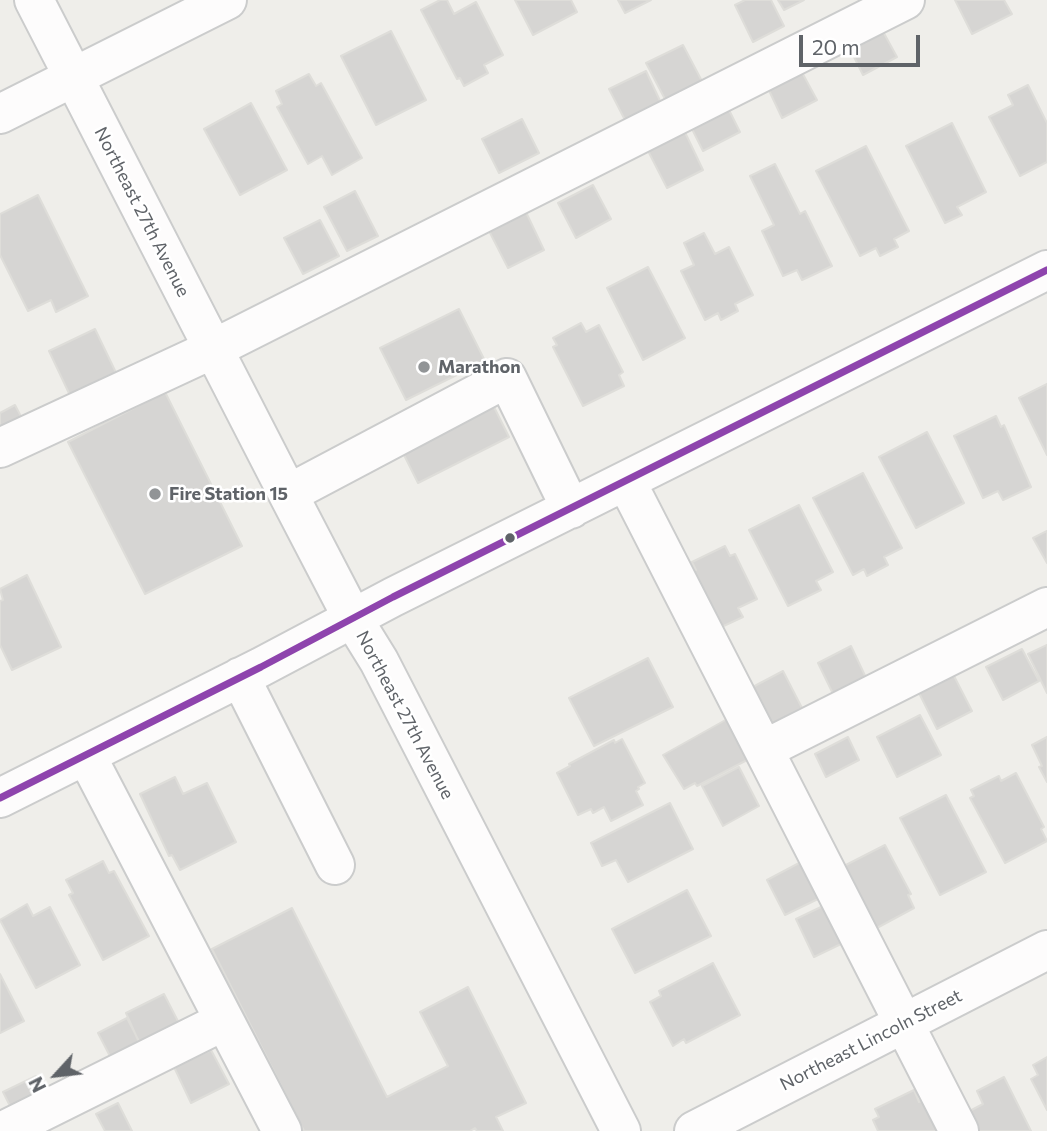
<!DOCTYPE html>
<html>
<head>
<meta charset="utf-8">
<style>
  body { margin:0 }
  #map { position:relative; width:1047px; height:1131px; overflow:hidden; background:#efeeea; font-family:Commissioner,sans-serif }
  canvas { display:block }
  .north { position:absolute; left:21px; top:1040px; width:70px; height:70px; -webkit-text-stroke:5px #fff; paint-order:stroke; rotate:243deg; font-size:19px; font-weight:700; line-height:28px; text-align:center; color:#5f6368 }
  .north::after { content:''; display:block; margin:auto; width:24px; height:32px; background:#5f6368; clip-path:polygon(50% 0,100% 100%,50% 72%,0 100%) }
  .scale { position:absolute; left:799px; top:35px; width:121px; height:32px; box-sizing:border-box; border:4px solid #5f6368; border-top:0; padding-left:9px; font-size:21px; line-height:24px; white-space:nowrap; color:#5f6368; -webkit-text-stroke:5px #fff; paint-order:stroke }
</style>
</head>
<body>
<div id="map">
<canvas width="1047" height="1131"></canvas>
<div class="north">N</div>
<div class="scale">20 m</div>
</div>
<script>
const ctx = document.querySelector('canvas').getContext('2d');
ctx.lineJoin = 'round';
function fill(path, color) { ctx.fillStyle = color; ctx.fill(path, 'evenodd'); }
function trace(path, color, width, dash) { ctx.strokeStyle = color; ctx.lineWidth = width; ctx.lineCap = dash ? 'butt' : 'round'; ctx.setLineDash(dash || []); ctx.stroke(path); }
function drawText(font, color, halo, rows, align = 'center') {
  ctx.font = font + ' Commissioner,sans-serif'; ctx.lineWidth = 5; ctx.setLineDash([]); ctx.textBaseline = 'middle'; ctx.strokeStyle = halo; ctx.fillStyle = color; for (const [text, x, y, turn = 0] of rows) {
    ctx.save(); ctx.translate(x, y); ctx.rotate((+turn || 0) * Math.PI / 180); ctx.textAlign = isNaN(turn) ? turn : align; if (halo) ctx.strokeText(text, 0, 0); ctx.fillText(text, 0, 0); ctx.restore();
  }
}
const building = new Path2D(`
  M440,0H447L454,14L476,2L503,55L484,65L488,73L464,86L460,78L457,79L421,10Z
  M515,0H571L577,12L533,35Z
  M618,0H651L625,13Z
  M745,0H771L784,26L753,42L735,5Z
  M778,0H804L784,10Z
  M955,0H1004L1012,14L972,34Z
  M880,26L897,57L863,75L847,43Z
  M391,31L426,100L376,125L341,56Z
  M683,45L704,85L667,103L646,63Z
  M798,65L817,100L782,118L765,82Z
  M646,71L662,105L626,122L609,89Z
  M309,74L316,86L321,83L362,158L332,175L322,156L308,164L277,107L282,104L276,91Z
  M1028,85L1047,123V162L1020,176L989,117L1013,105L1008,95Z
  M251,103L287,170L240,195L204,129Z
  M726,104L740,132L703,151L689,123Z
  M522,119L539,153L499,173L482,139Z
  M952,123L986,192L957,207L962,215L945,223L906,146Z
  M682,126L703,170L667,188L645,145Z
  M866,146L909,231L894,239L898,247L880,256L876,248L860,256L816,171Z
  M775,164L800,214L805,211L832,266L802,280L797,270L783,276L762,231L774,225L750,176Z
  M593,185L611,219L576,238L558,203Z
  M355,191L378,236L347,251L324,207Z
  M38,195L88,296L56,312L51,300L28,311L0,255V214Z
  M524,208L544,250L508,268L487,227Z
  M320,220L339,256L303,274L284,238Z
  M704,233L715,254L729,247L753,295L735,304L738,311L721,320L718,313L705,320L681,271L694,265L684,243Z
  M648,267L685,338L643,360L607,288Z
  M459,309L485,361L406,400L380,348Z
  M581,323L586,332L599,325L623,372L619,375L624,386L583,406L553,347L557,345L553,338Z
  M95,329L121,383L75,406L49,351Z
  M1047,384V455L1019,398Z
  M165,392L242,546L145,594L68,442Z
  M489,397L509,437L418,483L398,443Z
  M15,405L26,426L0,440V413Z
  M996,416L1001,427L1004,425L1031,487L1003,500L998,491L983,498L954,436Z
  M927,432L964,503L916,528L879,457Z
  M863,473L902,548L884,557L888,565L867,576L864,569L853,575L813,498Z
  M799,505L833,572L816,581L821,590L788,606L749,530Z
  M1047,531V563L1033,538Z
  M725,546L730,556L735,554L757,599L738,608L743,617L715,630L687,574L696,570L692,562Z
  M27,575L61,647L12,670L0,645V601L3,600L0,589Z
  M1047,645V693L1028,654Z
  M851,646L869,684L836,700L818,663Z
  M1022,649L1039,681L1003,700L986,667Z
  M648,658L673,707L594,746L569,698Z
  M783,671L802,708L766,727L747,690Z
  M953,674L972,711L937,729L918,691Z
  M920,715L941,755L897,777L877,737Z
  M729,718L751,758L697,786L695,783L684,789L663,755Z
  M848,737L859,760L826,777L815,754Z
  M1047,737V782L1039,767L1042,766L1032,745Z
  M622,739L645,783L638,787L639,789L636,791L643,805L611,821L604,807L593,813L591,809L578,815L557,773L570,766L569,764L614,740L615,743Z
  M739,767L759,806L723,826L702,786Z
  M1016,773L1044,827L1041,829L1047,841L1005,863L970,798L974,796L971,790L999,776L1001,781Z
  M175,777L183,794L207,783L236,842L180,870L172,855L169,856L140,794Z
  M946,795L986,872L940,895L900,818Z
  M670,803L693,849L628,882L616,860L602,866L591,843Z
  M885,845L911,894L908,895L914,908L875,929L840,868Z
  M103,861L109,873L114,871L149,936L103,960L69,895L73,893L66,880Z
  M801,862L820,898L785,915L767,880Z
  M687,890L711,936L635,973L612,929Z
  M27,904L33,916L50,907L80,965L36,988L0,920Z
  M823,906L841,944L814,957L796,919Z
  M292,908L387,1097L448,1066L420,1012L468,987L526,1103L496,1117L503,1131H477L475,1128L470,1131H304L212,949Z
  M713,963L740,1015L686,1043L684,1039L673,1046L650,1002L661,996L659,991Z
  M0,974L24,1021L0,1033Z
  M164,994L182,1029L142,1049L126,1013Z
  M127,1018L142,1047L113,1062L98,1033Z
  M211,1050L229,1084L191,1103L174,1067Z
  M1047,1057V1110L1031,1079L1038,1075L1033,1065Z
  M36,1076L47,1100L15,1116L3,1092Z
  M1004,1077L1031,1131H973L964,1114L983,1104L977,1091Z
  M914,1090L919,1102L923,1100L938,1131H878L873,1120L879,1117L875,1109Z
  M118,1103L132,1131H105L96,1114Z`);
fill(building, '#d6d5d3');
trace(building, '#deddd9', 2);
const minor = new Path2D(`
  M34,0L288,494L353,619L379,661L621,1131
  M0,114L227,0
  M0,448L213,349L905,0
  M626,481L959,1131
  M288,494L507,378L571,509
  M240,677L335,865
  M765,749L1047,607
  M86,755L282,1131
  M0,798L261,667L393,597L1047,270
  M3,1131L224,1021
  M694,1131L1047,950`);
trace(minor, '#cbcccc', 42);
trace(minor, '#fdfcfc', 38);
trace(new Path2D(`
  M0,798L261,667L393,597L1047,270`), '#8e44ad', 7);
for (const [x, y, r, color] of [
  [424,367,7,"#919496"],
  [155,494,7,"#919496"],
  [510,538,6,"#5f6368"]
]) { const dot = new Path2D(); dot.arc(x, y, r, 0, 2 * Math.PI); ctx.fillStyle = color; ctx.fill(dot); trace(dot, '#fff', 2.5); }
drawText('18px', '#5f6368', '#fff', [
  ["Northeast 27th Avenue",142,212,63],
  ["Northeast 27th Avenue",405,715,62],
  ["Northeast Lincoln Street",871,1040,-27]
]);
drawText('bold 18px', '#5f6368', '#fff', [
  ["Marathon",438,367],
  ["Fire Station 15",169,494]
], 'left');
</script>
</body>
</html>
